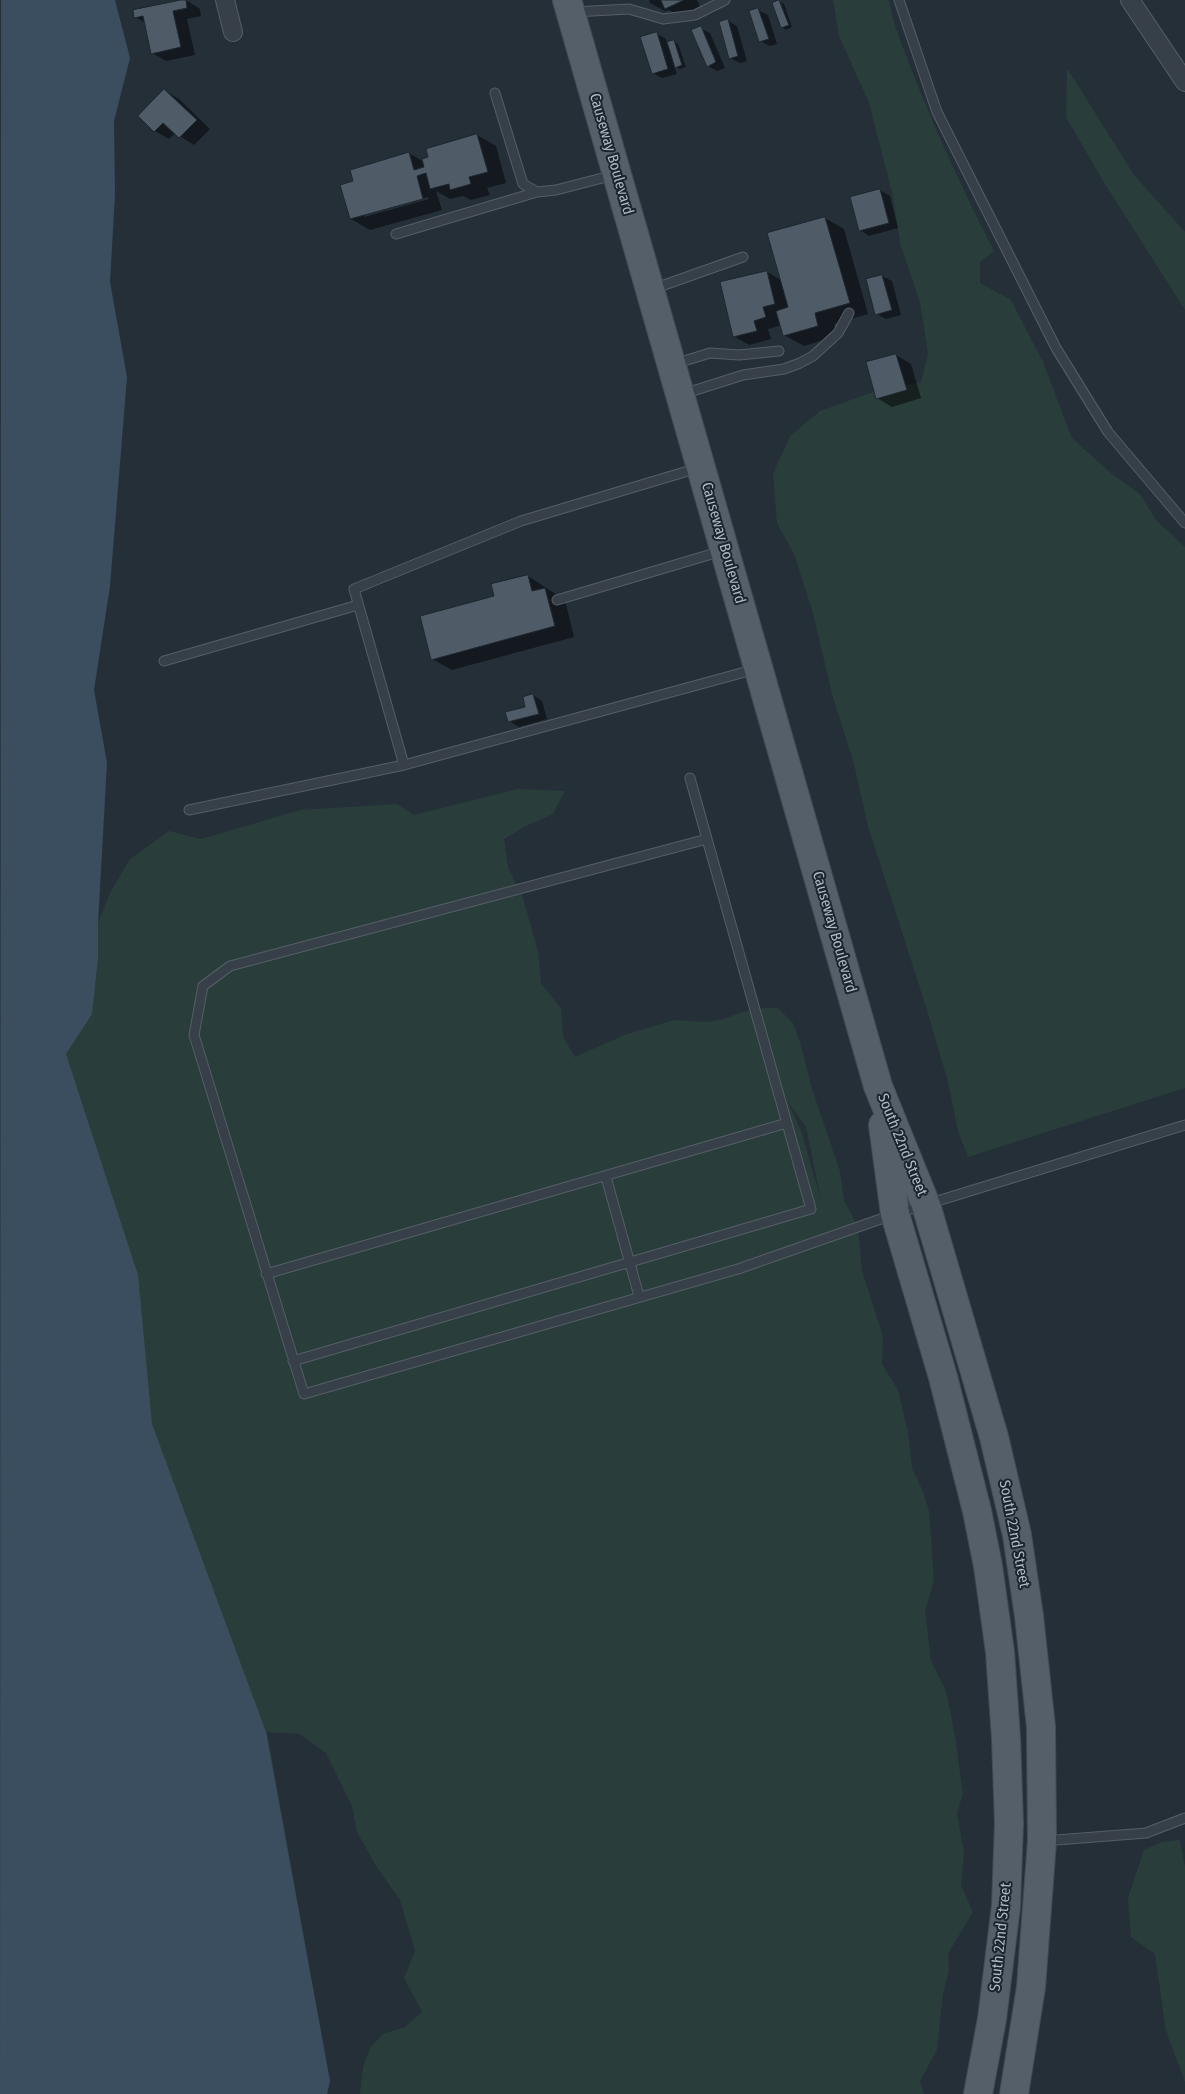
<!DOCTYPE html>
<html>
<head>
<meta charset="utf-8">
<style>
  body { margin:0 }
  canvas { display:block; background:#242f38 }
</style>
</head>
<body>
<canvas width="1185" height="2094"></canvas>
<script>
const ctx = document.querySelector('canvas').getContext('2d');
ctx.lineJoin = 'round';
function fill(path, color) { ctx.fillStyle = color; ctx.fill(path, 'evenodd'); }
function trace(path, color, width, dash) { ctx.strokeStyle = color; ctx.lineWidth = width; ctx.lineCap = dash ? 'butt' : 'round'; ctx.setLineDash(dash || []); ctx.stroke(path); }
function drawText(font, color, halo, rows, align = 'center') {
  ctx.font = font + ' "Fira Sans Condensed",sans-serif'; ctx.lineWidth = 4; ctx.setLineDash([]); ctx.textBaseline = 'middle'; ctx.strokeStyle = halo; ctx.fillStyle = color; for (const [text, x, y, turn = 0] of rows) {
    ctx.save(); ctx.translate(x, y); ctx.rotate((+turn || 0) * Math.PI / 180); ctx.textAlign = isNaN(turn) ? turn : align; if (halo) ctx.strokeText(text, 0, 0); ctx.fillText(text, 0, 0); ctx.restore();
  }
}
fill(new Path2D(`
  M833,0H889C893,27 905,51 914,76C938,137 965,194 994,251L980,262V283L1011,300L1043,362L1072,438L1112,474L1140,494L1156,520L1185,547V1088L968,1157L958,1131L948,1082L927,1010L867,823L854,764L832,694L813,613L794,554L777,523L773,474L790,436L820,411L876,391L921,382L928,354L920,302L900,243L893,196L869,103L839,36Z
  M1067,68L1134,175L1185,232V310L1103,181L1066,117Z
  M518,789L565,791L553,814L526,826L504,839L508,867L523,898L538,951L541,983L561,1008L563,1037L575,1057L627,1034L674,1020L707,1022L723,1019L743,1012L763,1008H778L793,1023L801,1045L812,1089L840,1171L844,1200L858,1227L862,1271L883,1336L882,1364L898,1390L908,1432L912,1468L922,1489L929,1511L934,1580L925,1611L931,1661L946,1691L955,1736L963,1794L957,1813L964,1852L961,1885L973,1912L948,1954L949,1971L943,1994L937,2050L920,2081L924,2094H360L363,2067L370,2048L383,2034L405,2027L422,2012L404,1978L415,1951L400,1900L376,1866L357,1832L352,1806L326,1753L299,1734L267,1732L330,2081L327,2094L0,1079L98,958V923L111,891L130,859L169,831L201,839L300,810L397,804L414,815ZM788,1102L806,1127L821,1200L801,1131Z
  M1180,1840L1185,1867V2082L1166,2031L1155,1954L1131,1937L1128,1898L1144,1850L1161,1842Z`), '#293d3b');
fill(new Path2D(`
  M1,0H115L130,58L114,121L115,194L110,282L127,377L110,586L94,690L107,763L98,923V958L92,1014L66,1054L138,1275L152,1424L266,1732L330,2081L327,2094H0Z`), '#3a4e60');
fill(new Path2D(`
  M186,0L200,9L201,16L187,19L195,55L166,61L152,53L145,23L136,17Z
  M649,0H697L700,7L680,16L669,10L665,11L650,3Z
  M779,1L784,4L792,27L786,30L782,27Z
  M758,10L768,15L777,44L770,46L760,41Z
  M727,20L737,26L747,61L740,63L730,58Z
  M700,28L710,33L725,68L717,71L708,66Z
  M657,34L666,39L667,43L674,41L678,44L686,67L680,69L674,66L677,74L662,78L653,73Z
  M164,90L179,99L210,129L194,145L175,133L169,139L155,131Z
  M477,135L496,146L506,183L487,188L490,195L471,200L463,196L450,199L436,191L442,210L370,230L351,219L355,182L409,153L424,162ZM428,197L429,199L364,217V214Z
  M880,190L890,196L898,228L869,236L860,230L851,198Z
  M825,218L844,229L868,314L834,324L837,336L804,346L784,335L782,325L768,329L771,339L749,345L735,337L767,272L781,280Z
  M882,276L892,281L901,315L886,319L877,314L867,280Z
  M896,355L911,364L921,398L892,407L877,398Z
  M528,576L565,600L574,637L452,670L432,659L495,597Z
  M533,695L542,701L547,719L519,727L509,721L527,708Z`), '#0007');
const building = new Path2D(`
  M181,0H186L187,8L173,11L181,47L151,54L143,16L134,18L133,10Z
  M661,0H684L665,9Z
  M779,0L789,25L781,28L772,3Z
  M758,8L769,39L759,42L749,11Z
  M728,19L738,56L729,59L719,22Z
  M701,26L716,62L707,67L691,30Z
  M657,32L668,69L652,74L640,37Z
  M674,40L682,65L675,68L667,42Z
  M164,89L197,120L179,138L163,123L154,132L138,116Z
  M477,134L488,172L469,177L471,184L450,190L449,184L430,189L426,173L417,176L423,199L350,219L340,185L353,181L350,170L409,152L414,170L424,167L422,159L428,157L426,149Z
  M880,189L889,223L859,231L850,197Z
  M825,217L850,303L815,313L818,326L783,336L776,311L788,307L767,233Z
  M767,271L775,304L763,307L766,317L754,321L757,331L733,337L720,282Z
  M882,275L892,310L875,315L866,279Z
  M896,354L907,390L876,399L866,362Z
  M528,575L532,591L545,588L555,626L431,660L420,616L494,596L491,584Z
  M533,694L539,714L508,722L505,712L525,707L523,697Z`);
fill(building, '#4f5b67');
trace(building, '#1e2730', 1);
const lane = new Path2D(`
  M899,0L937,112L1056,348L1108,432L1185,523
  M574,12L629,9L663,19L695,15L725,0
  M495,93L523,184L537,192L556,190L614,175
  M396,234L537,192
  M653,289L743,257
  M674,364L710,353L739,355L779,351
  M683,394L743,375L784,369L800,363L813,356L838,333L849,313
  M698,468L521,521L354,589L404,765L756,669
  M557,600L722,551
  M164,661L358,605
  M690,778L707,839L230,966L203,986L194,1035L304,1394L738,1269L895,1214L1185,1125
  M189,810L404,765
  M606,1177L639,1296
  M266,1274L787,1123
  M293,1361L811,1209L707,839
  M1044,1841L1146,1833L1185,1818`);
const street = new Path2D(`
  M225,0L233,32
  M1130,0L1185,82`);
const primary = new Path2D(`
  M567,0L878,1086L926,1205L994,1437L1017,1535L1029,1616L1041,1727L1042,1841L1031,1987L1014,2094
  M883,1125L895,1214L943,1377L977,1511L988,1566L1000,1652L1006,1738L1009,1823L1006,1906L992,2019L978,2094`);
trace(lane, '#555e67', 11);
trace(street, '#555e67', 20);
trace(primary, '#434c55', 30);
trace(lane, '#374049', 9);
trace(street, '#374049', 18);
trace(primary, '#555f69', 28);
drawText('15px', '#b2bbc5', '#1c252e', [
  ["Causeway Boulevard",611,154,74],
  ["Causeway Boulevard",723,543,74],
  ["Causeway Boulevard",834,932,74],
  ["South 22nd Street",902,1145,68],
  ["South 22nd Street",1014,1534,79],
  ["South 22nd Street",1001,1937,-84]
]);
</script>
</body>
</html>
